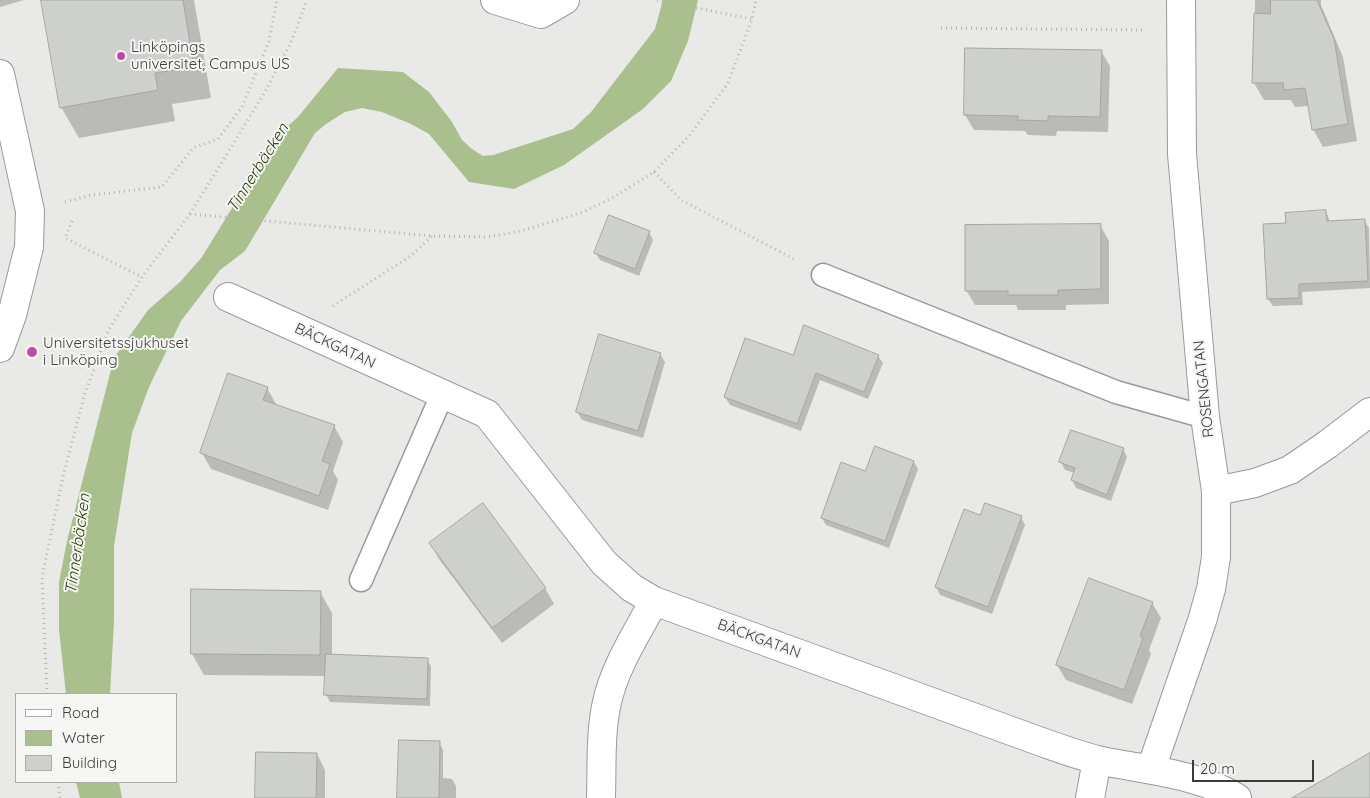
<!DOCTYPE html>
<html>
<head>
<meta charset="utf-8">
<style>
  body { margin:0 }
  #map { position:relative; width:1370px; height:798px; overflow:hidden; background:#e9eae7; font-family:Quicksand,sans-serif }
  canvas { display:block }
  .legend { position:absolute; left:15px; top:693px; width:162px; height:90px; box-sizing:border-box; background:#f6f7f4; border:1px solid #acadaa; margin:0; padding:6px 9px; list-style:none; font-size:15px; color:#3c3d3b }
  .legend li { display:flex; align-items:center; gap:10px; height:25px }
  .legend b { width:25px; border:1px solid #acadaa }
  .scale { position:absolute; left:1192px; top:760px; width:122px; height:22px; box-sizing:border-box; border:2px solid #3c3d3b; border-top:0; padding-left:6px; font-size:15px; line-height:18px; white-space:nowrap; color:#3c3d3b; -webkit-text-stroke:4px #f6f7f4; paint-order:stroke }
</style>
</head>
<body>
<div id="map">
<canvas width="1370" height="798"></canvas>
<ul class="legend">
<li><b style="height:6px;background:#fff"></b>Road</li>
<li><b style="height:14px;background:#aabf8e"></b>Water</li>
<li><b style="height:14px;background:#ced0cd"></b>Building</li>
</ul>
<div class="scale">20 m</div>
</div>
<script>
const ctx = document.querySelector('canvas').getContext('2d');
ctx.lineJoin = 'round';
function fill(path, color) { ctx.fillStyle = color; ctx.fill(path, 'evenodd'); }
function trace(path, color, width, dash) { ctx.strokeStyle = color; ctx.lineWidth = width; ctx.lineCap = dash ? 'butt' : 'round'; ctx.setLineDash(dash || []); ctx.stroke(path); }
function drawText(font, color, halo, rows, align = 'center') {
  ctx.font = font + ' Quicksand,sans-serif'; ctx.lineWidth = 4; ctx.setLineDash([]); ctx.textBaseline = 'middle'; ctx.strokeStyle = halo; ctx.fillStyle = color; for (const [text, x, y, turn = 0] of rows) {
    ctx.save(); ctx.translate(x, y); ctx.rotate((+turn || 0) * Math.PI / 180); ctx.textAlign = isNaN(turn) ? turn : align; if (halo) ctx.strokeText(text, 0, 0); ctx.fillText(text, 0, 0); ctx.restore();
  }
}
fill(new Path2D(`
  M663,0H698L688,41L671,81L643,109L564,165L514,189L469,182L429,134L411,124L382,112L362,108L345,112L326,124L315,133L245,251L220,270L181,321L149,387L132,433L114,546V622L110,694H66L59,630V582L67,541L114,358L148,310L180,282L202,257L275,138L298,117L338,68L403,72L429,92L452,122L462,140L472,149L483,156L493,155L573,129L591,112L655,29Z
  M76,782H119L122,798H80Z`), '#aabf8e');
fill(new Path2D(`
  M0,0H24L0,7Z
  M42,0H194L211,98L172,104L175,121L79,138L61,107Z
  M1255,0H1321V5L1343,57L1357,141L1323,147L1313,129L1309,106L1295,107L1291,100H1264L1254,83Z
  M1101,51L1110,66L1108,132L1057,131L1056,136L1028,135L1025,131L974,130L965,115Z
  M1326,211L1330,222L1364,220L1369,228L1370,288L1302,292L1303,305L1273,306L1268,299L1287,224Z
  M1100,225L1109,241V304L1066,305V310H1018L1016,305H975L966,290Z
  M649,232L653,240L639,276L600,260L595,252Z
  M660,354L665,362L643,438L582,420L577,412Z
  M878,356L883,363L868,399L820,380L801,431L730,405L725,397L794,357Z
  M267,388L276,404L275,406L334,426L343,442L333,471L338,480L328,510L211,469L202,453Z
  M1123,449L1127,457L1111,501L1076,488L1072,480L1075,473L1065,470L1061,462Z
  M914,462L918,469L889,548L826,525L822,518L866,472Z
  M981,516L1021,517L1025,525L992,614L940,595L936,587Z
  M431,544L545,588L554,604L502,643L439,559Z
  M320,592L332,613V656L427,659L431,667L430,706L330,702L326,694V676L204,675L192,654Z
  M1152,603L1161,618L1149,650L1151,654L1132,704L1066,680L1057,665Z
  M439,742L443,750V778L452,779L456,786V798H398Z
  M317,754L325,770V798H256Z`), '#0003');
const building = new Path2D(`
  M41,0H183L194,67L155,73L158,90L60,108Z
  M1271,0H1317L1334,39L1348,124L1312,130L1305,88L1284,90L1283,83H1252L1254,13L1270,14Z
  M965,48L1102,50L1100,117L1048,116V121L1018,120V116L964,115Z
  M1326,210L1327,221L1365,219L1368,281L1299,284V298L1267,299L1263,224L1286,223L1285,213Z
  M609,215L650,231L635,269L594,253Z
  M1101,224V289L1058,290V295H1008V291H965V225Z
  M804,325L879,355L864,392L816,373L797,424L724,397L745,338L793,355Z
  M599,334L661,353L638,431L576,412Z
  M228,373L268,387L263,400L335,425L322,461L330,464L319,496L200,453Z
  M1071,430L1124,448L1107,495L1071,480L1075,468L1059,462Z
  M875,446L914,461L885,541L821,518L841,462L865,471Z
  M483,503L546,588L492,628L429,543Z
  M985,503L1022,516L988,607L935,587L964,509L980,515Z
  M1089,578L1153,602L1140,636L1143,638L1124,690L1056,665Z
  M191,589L321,591L320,655L191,654Z
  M326,654L428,658L427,699L324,695Z
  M399,740L440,741L439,798H397Z
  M256,752L317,753L316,798H255Z
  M1370,753V798H1292Z`);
fill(building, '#ced0cd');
trace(building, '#a4a6a3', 1);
const service = new Path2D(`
  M823,275L1116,392L1205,417
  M361,580L442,395`);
const minor = new Path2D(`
  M495,0L541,14L565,0
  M0,74L30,211L29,247L12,315L0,348
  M228,297L487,414L604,563L632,588L654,601L1036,740C1056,747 1077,755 1098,760C1142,770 1198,773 1237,798
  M1216,491L1255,483L1290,470L1328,444L1370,412
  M1151,769L1202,621L1211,589L1216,557V491L1205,417L1182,154L1181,0
  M601,798C602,766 600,733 607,702C615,666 637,633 654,601
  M1090,798L1097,760`);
trace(service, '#999a97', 25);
trace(minor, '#999a97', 30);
trace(new Path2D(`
  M657,0L752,19
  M941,28L1145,30
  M654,172L681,200L794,259
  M65,202L92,195L162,187L193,148L218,139L242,107L269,41L277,0
  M190,214L432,236L487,237L521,231L583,212L614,197L654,172L689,136L728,83L752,19L756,0
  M72,221L65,238L142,277
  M333,306L412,255L432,236
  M47,694L42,577L64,472L85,393L109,329L142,277L190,214L265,92L292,40L307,0
  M58,782L60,798`), '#b5b6b3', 3, [1, 4]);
trace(service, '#fff', 22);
trace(minor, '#fff', 28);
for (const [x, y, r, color] of [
  [121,56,5,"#be4ca6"],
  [32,352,6,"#be4ca6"]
]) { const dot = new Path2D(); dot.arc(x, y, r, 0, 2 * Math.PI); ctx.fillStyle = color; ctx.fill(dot); trace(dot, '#f6f7f4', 2); }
drawText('15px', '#3c3d3b', '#f6f7f4', [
  ["Linköpings",131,47],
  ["universitet, Campus US",131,64],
  ["Universitetssjukhuset",43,343],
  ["i Linköping",43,360]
], 'left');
drawText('15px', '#3c3d3b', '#f6f7f4', [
  ["BÄCKGATAN",335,346,25],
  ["ROSENGATAN",1204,389,-96],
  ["BÄCKGATAN",759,639,20]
]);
drawText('italic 16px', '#293b04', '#f6f7f4', [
  ["Tinnerbäcken",258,168,-58],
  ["Tinnerbäcken",78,544,-82]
]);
</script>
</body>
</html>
